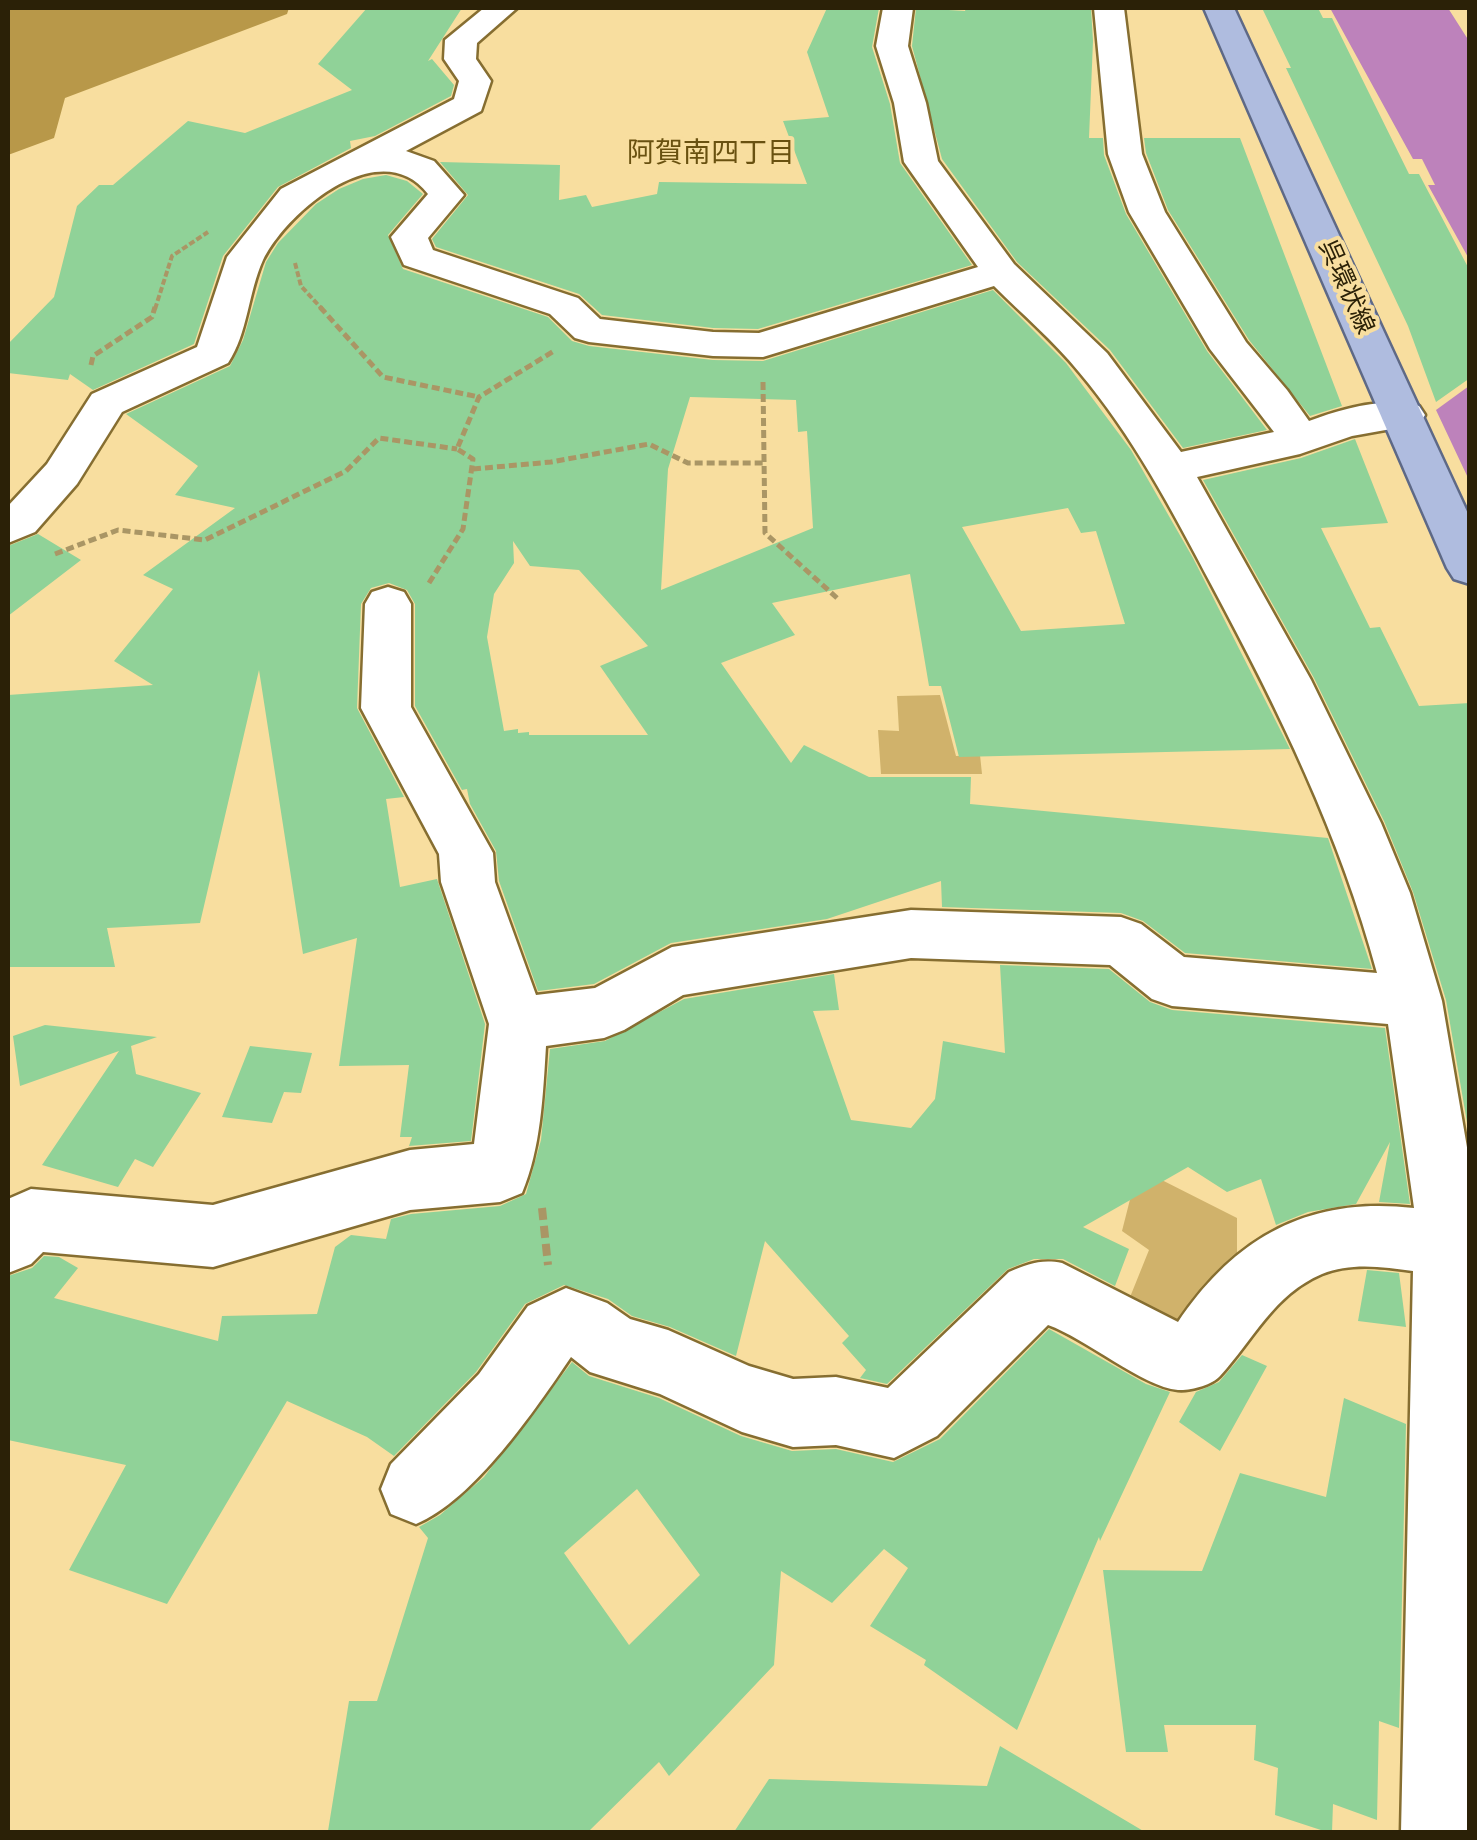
<!DOCTYPE html>
<html>
<head>
<meta charset="utf-8">
<style>
  body { margin:0 }
  #map { position:relative; width:1477px; height:1840px; overflow:hidden; background:#f8de9f; font-family:"PT Sans Narrow",sans-serif }
  canvas { display:block }
  .frame { position:absolute; inset:0; border:10px solid #2b2107; pointer-events:none }
</style>
</head>
<body>
<div id="map">
<canvas width="1477" height="1840"></canvas>
<div class="frame"></div>
</div>
<script>
const ctx = document.querySelector('canvas').getContext('2d');
ctx.lineJoin = 'round';
function fill(path, color) { ctx.fillStyle = color; ctx.fill(path, 'evenodd'); }
function trace(path, color, width, dash) { ctx.strokeStyle = color; ctx.lineWidth = width; ctx.lineCap = dash ? 'butt' : 'round'; ctx.setLineDash(dash || []); ctx.stroke(path); }
function drawText(font, color, halo, rows, align = 'center') {
  ctx.font = font + ' "PT Sans Narrow","Noto Sans JP",sans-serif'; ctx.lineWidth = 8; ctx.setLineDash([]); ctx.textBaseline = 'middle'; ctx.strokeStyle = halo; ctx.fillStyle = color; for (const [text, x, y, turn = 0] of rows) {
    ctx.save(); ctx.translate(x, y); ctx.rotate((+turn || 0) * Math.PI / 180); ctx.textAlign = isNaN(turn) ? turn : align; if (halo) ctx.strokeText(text, 0, 0); ctx.fillText(text, 0, 0); ctx.restore();
  }
}
fill(new Path2D(`
  M940,695L956,756L980,755L982,774H881L878,730L899,731L897,696Z
  M1138,1168L1237,1218V1278L1182,1338L1124,1312L1149,1250L1122,1231Z`), '#d0b26b');
fill(new Path2D(`
  M8,8H289L287,14L65,98L54,138L8,155Z`), '#b89849');
fill(new Path2D(`
  M1330,8H1448L1469,41V259L1428,185H1435L1422,159H1413Z
  M1469,386V480L1436,410Z`), '#bd82bb');
fill(new Path2D(`
  M367,8H462L428,61L432,59L454,85L451,96L375,136L350,141L351,148L278,187L223,256L194,344L93,390L70,374L68,380L8,373V344L54,297L77,206L99,185H113L188,121L245,133L352,90L318,64Z
  M827,8H879L872,47L890,104L900,163L972,265L758,329L713,328L602,315L579,294L436,247L432,239L468,195L440,162L560,165L559,200L586,195L592,207L657,194L659,182L807,184L783,121L829,117L807,52Z
  M916,8L965,11L966,8H1091L1093,41L1089,138H1103L1104,155L1126,214L1207,351L1267,430L1183,448L1110,350L1017,262L942,159L912,46Z
  M1262,8H1318L1323,18H1332L1409,174H1419L1470,271V378L1436,402L1408,326L1286,68H1291Z
  M1144,138H1240L1342,406L1310,416L1249,340L1168,210L1146,153Z
  M386,175L407,181L423,194L388,235L403,269L548,317L572,341L589,346L713,360L763,361L993,290L1066,363L1131,450L1193,558L1290,749L959,757L941,686H929L910,574L772,603L795,635L721,663L791,763L804,745L869,777H971L970,804L1328,838L1372,969L1185,953L1143,921L1121,913L942,907L941,881L827,919L671,943L594,984L538,991L499,881L496,851L470,804L467,789L462,790L415,706V604L407,590L389,583L371,588L361,604L357,708L404,797L386,799L400,887L437,879L485,1024L471,1141L409,1146L412,1137H400L409,1065L339,1066L357,938L303,954L259,670L200,923L107,928L115,967H8V695L153,685L114,661L173,589L143,575L235,508L175,495L198,466L126,414L230,366L243,340L266,262L278,243L316,204L339,189L363,179ZM690,397L796,400L798,432L807,431L813,528L661,590L668,469ZM1068,508L1081,533L1096,531L1125,624L1021,631L962,527ZM513,541L530,566L579,570L648,646L600,666L648,735H529V732L518,733V729L504,731L487,637L494,594L514,563Z
  M1355,439L1388,523L1321,528L1370,628L1380,627L1419,706L1470,703V1140L1446,1000L1413,892L1384,821L1314,678L1203,480L1301,458Z
  M38,534L81,560L8,616V546Z
  M1000,965L1109,969L1150,1002L1172,1010L1385,1028L1410,1204L1379,1202L1390,1142L1356,1204L1308,1212L1276,1225L1261,1179L1227,1192L1188,1167L1083,1227L1129,1249L1115,1286L1063,1259H1034L1008,1269L887,1384L860,1378L866,1370L842,1343L849,1336L765,1241L736,1356L670,1327L632,1316L608,1299L564,1285L525,1304L476,1372L394,1456L367,1437L287,1401L167,1604L69,1570L126,1465L8,1440V1276L32,1268L44,1256L59,1257L78,1268L54,1298L218,1341L222,1316L317,1314L335,1247L351,1235L386,1239L391,1219L411,1214L500,1206L526,1194L541,1140L550,1049L605,1041L684,999L834,974L839,1010L813,1011L851,1120L911,1128L935,1099L943,1041L1005,1053Z
  M45,1025L157,1037L131,1046L136,1074L201,1093L153,1167L135,1159L118,1187L42,1165L119,1051L20,1086L13,1036Z
  M250,1046L312,1053L301,1093L284,1092L272,1123L222,1117Z
  M1367,1270L1399,1273L1406,1327L1358,1321Z
  M1049,1329L1146,1384L1170,1392L1100,1541L1099,1537L1017,1730L924,1665L926,1660L870,1626L908,1568L884,1549L832,1603L781,1571L774,1665L669,1776L659,1762L588,1832L328,1831L349,1701H377L428,1538L419,1527L440,1515L484,1477L572,1362L589,1376L659,1398L741,1436L792,1451L836,1449L893,1462L940,1439ZM637,1489L700,1575L629,1645L564,1553Z
  M1242,1355L1267,1366L1220,1451L1179,1422L1196,1392L1219,1382Z
  M1344,1398L1406,1424L1399,1728L1379,1721L1377,1820L1333,1804L1332,1832H1327L1275,1815L1278,1768L1254,1760L1256,1725H1164L1168,1752H1126L1103,1570L1202,1571L1240,1473L1326,1497Z
  M1000,1746L1145,1832H734L769,1779L987,1786Z`), '#90d298');
const minor = new Path2D(`
  M484,8H517L477,43L476,59L491,81L481,111L406,151L434,161L464,195L428,238L433,250L578,298L600,319L713,332L759,333L978,267L904,162L894,103L876,46L883,8H913L908,46L926,103L938,161L1014,264L1107,353L1181,452L1274,432L1210,349L1129,212L1108,154L1094,8H1124L1142,154L1165,212L1246,342L1287,390L1309,421C1341,409 1385,396 1419,406L1425,415L1419,424L1352,436L1300,454L1197,477L1311,680L1381,823L1410,893L1442,1001L1470,1165V1832H1401L1413,1271C1384,1267 1351,1262 1322,1274C1274,1294 1253,1340 1220,1376C1212,1385 1190,1391 1178,1390C1143,1387 1085,1338 1048,1325L937,1436L894,1458L836,1445L793,1447L742,1432L660,1394L590,1372L571,1357C535,1410 474,1500 416,1524L391,1514L381,1489L391,1464L479,1374L528,1306L566,1288L607,1303L630,1319L668,1330L749,1366L793,1379L836,1377L888,1388L1009,1272C1028,1264 1041,1259 1062,1263L1178,1322C1236,1236 1310,1196 1414,1208L1388,1024L1172,1006L1152,999L1110,965L911,958L683,995L624,1030L604,1038L546,1046C543,1095 541,1148 522,1193L500,1202L410,1210L213,1267L43,1252L31,1264L8,1273V1199L31,1189L213,1205L410,1150L474,1144L489,1024L441,882L439,854L361,708L365,604L372,592L388,587L404,592L411,604V707L493,853L495,882L536,995L595,988L672,947L911,910L1121,917L1141,924L1184,957L1377,973C1340,835 1278,709 1211,584C1172,510 1133,436 1079,372C1054,341 1022,314 994,286L763,357L713,356L589,342L575,338L550,314L404,265L391,237L428,194C381,133 288,210 263,260C248,293 248,333 228,363L122,412L77,484L35,532L8,543V506L47,464L92,394L197,347L227,257L281,189L454,99L459,81L444,59L445,40Z`);
const major = new Path2D(`
  M1204,8H1234L1470,518V584L1454,579L1447,568Z`);
trace(minor, '#866e31', 5);
trace(major, '#5e6986', 5);
trace(new Path2D(`
  M295,263L301,286L322,309
  M155,309L172,256L208,232`), '#aa9665', 4, [6, 2.5]);
trace(new Path2D(`
  M320,307L383,377L479,397
  M91,365L93,356L152,317L155,307
  M763,382L765,533L837,598
  M473,469L551,462L649,444L688,463H764
  M55,554L118,530L205,540L346,471L379,438L457,449
  M429,583L463,529L473,459L457,449L479,397L554,351`), '#aa9665', 5, [8, 4]);
trace(new Path2D(`
  M542,1208L548,1265`), '#aa9665', 8, [12, 6]);
fill(minor, '#fff');
fill(major, '#afbcdf');
drawText('25px', '#2b2107', '#f8de9f', [
  ["呉環状線",1346,287,66]
]);
drawText('28px', '#695110', '#f8de9f', [
  ["阿賀南四丁目",711,154]
]);
</script>
</body>
</html>
